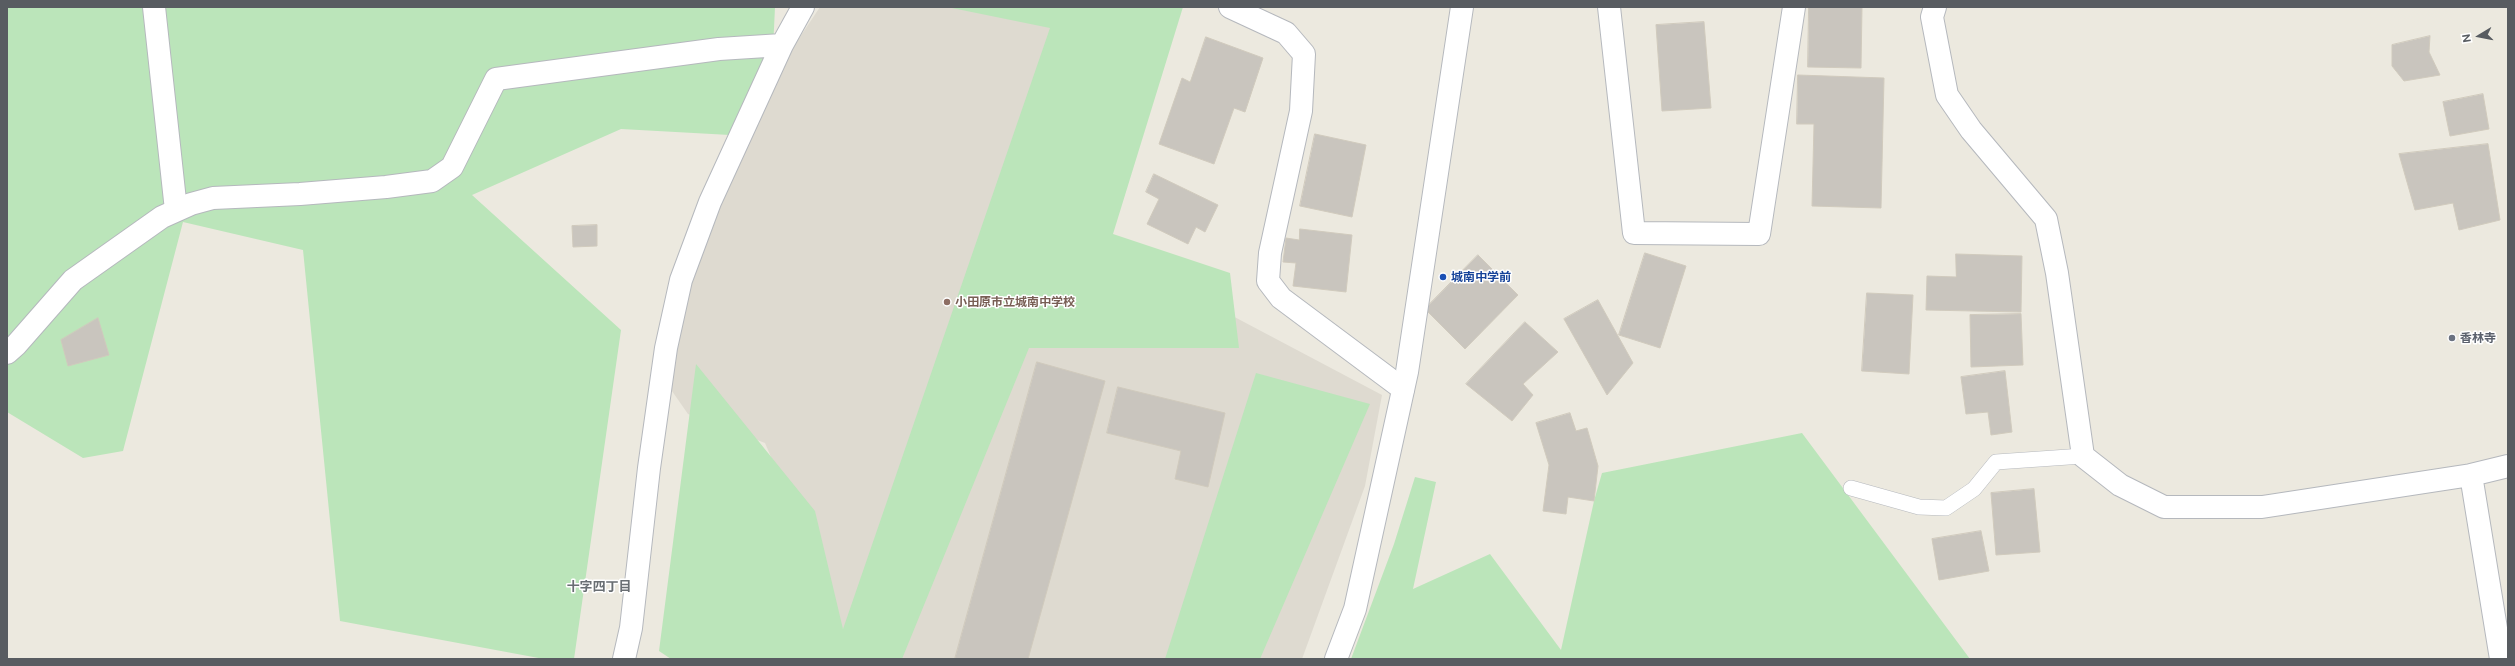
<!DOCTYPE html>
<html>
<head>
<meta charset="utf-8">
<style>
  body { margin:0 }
  #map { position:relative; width:2515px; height:666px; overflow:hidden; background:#ece9df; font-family:Figtree,sans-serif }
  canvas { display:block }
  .frame { position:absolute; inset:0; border:8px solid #585c61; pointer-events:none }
  .north { position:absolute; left:2459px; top:16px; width:40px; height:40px; -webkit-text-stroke:3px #fff; paint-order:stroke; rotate:260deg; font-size:11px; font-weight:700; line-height:16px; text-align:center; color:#585c61 }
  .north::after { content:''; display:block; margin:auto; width:14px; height:18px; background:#585c61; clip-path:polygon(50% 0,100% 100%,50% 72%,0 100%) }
</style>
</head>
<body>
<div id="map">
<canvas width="2515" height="666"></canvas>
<div class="frame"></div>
<div class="north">N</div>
</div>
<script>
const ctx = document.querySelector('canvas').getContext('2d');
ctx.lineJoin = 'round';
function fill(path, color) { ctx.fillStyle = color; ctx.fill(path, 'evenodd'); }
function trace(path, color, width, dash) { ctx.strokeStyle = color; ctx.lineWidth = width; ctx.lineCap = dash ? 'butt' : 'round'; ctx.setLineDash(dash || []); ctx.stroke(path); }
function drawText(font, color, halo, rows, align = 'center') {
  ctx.font = font + ' Figtree,"Noto Sans JP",sans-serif'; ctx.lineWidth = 3; ctx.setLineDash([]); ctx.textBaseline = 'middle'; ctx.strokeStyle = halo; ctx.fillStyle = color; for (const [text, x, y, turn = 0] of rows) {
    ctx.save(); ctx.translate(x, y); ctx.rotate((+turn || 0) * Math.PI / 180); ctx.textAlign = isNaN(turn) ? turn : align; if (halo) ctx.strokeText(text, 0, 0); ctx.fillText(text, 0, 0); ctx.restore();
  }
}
fill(new Path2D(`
  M820,7H995L1084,33L1019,203L1382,395L1365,486L1302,659H870L856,632L765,608L792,506L765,443L688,414L665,381L708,224L792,49Z`), '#dedad0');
fill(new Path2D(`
  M7,7H775L772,71L730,135L621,129L472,195L621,330L574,659H544L340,621L303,250L183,222L123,451L83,458L7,412Z
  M947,7H1183L1113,234L1230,273L1239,348H1029L902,659H671L659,651L696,364L815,511L843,629L1050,28Z
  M1256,373L1370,404L1260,659H1165Z
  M1802,433L1970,659H1351L1394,544L1415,477L1436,482L1413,589L1490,554L1561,650L1594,501L1602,473Z`), '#bbe5ba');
const building = new Path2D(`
  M1809,7H1862L1861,68L1808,67Z
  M1704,22L1711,108L1662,111L1656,25Z
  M2430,36L2429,52L2440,75L2404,81L2392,66V45Z
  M1206,37L1263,58L1245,112L1234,108L1214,164L1159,144L1182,78L1190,82Z
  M1798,75L1884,78L1881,208L1812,206L1814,124H1797Z
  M2483,94L2489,129L2450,136L2443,102Z
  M1315,134L1366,145L1352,217L1300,206Z
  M2488,144L2500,220L2459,230L2453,203L2415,210L2399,154Z
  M1154,174L1218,205L1205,232L1196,227L1188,244L1147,224L1159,199L1146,192Z
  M597,225V246L573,247L572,226Z
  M1300,229L1352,235L1346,292L1293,286L1296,263L1283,262L1286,238L1299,240Z
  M1645,253L1686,266L1660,348L1619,335Z
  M1956,254L2022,256L2021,312L1926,310L1927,276L1956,277Z
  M1478,255L1518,295L1465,349L1425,309Z
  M1867,293L1913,295L1909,374L1862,371Z
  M1598,300L1633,363L1607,395L1564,319Z
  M2021,314L2023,365L1971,367L1970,315Z
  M98,318L109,355L68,366L61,340Z
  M1525,322L1558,352L1523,384L1533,395L1512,421L1466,384Z
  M1037,362L1105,381L1028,659H955Z
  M2005,371L2012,432L1991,435L1988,412L1966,414L1961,377Z
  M1118,387L1225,413L1208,487L1175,479L1181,451L1107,433Z
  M1570,413L1576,431L1587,428L1598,466L1594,501L1568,497L1566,514L1543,511L1549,465L1536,423Z
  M2034,489L2040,552L1996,555L1991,493Z
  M1981,531L1989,571L1939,580L1932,539Z`);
fill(building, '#c9c5be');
trace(building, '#d0cabd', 1);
const service = new Path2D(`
  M1851,488L1919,507L1946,508L1974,489L1996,462L2083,456`);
const minor = new Path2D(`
  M154,7L176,210
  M1230,7L1286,33L1304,54L1301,111L1270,253L1268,281L1281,298L1403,389
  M1609,7L1634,233L1759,234L1794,7
  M1935,7L1932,17L1947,95L1971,130L2046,219L2057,273L2083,456L2120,485L2164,507H2262L2471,475
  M7,353L16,345L73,280L162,217L191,204L213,198L300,194L386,187L432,181L452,167L496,79L719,49L782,45
  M624,659L631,628L649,468L666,348L681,280L710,202L782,45L803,7
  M2501,659L2471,475L2508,466`);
const tertiary = new Path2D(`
  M1336,659L1355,609L1407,372L1462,7`);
trace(service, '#b5b8bd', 16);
trace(minor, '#b5b8bd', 24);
trace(tertiary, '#b5b8bd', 24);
trace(service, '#fff', 15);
trace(minor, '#fff', 22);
trace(tertiary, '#fff', 22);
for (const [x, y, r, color] of [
  [1443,277,4,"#1a4fb4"],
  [947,302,4,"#8d6e63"],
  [2452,338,4,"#6b7280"]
]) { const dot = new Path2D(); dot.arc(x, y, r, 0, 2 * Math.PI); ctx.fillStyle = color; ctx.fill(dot); trace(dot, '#fff', 1.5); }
drawText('bold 12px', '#164399', '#fff', [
  ["城南中学前",1451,277]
], 'left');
drawText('bold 12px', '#785e54', '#fff', [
  ["小田原市立城南中学校",955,302]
], 'left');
drawText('bold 12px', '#5b616d', '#fff', [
  ["香林寺",2460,338]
], 'left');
drawText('bold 13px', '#696e73', '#fff', [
  ["十字四丁目",599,587]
]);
</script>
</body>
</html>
